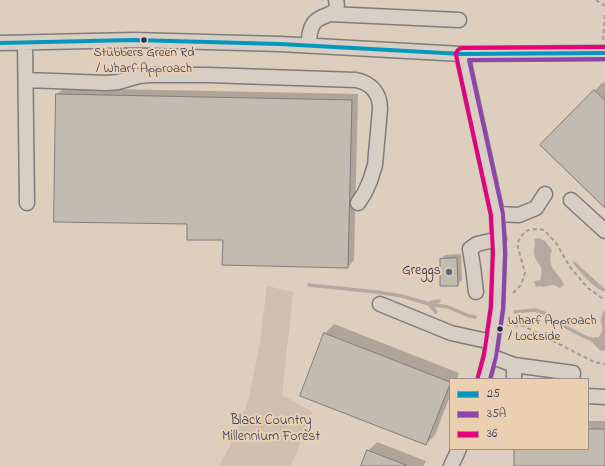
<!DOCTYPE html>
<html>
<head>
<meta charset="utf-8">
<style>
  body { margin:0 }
  #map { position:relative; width:605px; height:466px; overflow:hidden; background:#ddcebe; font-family:"Indie Flower",sans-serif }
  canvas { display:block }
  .legend { position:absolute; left:449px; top:378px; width:140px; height:72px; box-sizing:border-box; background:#eacfb1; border:1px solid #978f90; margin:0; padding:5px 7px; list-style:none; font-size:12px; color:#1b2f5e }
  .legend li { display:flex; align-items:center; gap:8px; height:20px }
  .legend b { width:20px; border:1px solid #978f90 }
</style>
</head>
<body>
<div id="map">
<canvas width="605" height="466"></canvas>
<ul class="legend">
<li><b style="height:5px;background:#0497bd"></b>25</li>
<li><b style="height:5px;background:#8e44ad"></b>35A</li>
<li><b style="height:5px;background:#e5007d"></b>36</li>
</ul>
</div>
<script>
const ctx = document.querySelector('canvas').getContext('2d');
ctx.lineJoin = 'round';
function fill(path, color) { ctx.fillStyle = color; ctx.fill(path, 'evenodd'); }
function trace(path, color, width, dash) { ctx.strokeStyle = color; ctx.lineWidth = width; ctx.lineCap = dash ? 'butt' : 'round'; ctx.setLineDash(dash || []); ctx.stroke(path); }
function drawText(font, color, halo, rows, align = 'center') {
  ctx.font = font + ' "Indie Flower",sans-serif'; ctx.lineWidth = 4; ctx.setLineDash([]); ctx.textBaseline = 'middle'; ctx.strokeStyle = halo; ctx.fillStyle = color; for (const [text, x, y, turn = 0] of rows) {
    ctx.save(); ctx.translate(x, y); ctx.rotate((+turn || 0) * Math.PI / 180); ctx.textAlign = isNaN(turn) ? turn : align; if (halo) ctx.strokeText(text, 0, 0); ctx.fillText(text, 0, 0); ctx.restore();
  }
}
fill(new Path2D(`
  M267,286L293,292L282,395L313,412L291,466H219L231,444L249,398L260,343Z`), '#d0beae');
fill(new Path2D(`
  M538,238L545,241L552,250C546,267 556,270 564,284L563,286L560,288L554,285L542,287L541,286L536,287L534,281L540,280C546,264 535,265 534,252C534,247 536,244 534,239Z
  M574,261L605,289L604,292C591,286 582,274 573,263Z
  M605,309V350L604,351H601C596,347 593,342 587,338L599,337C605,327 601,328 601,320C601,316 603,312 605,309Z`), '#b4a8a1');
fill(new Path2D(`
  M603,82L605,83V206L542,145Z
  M64,88L358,94L354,260L348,267L224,239L188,223L57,94Z
  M461,254L462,280L457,285L441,259L445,255Z
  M334,324L459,373L457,379H450V396L435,435L426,444L301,395L325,333Z
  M588,421H605V466H515V449H588Z
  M377,442L426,461L424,466H362L368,451Z`), '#0003');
trace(new Path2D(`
  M309,285L377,292L402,296L429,304L448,307L469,316L475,317
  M436,312L429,304L432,302L439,301
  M515,312L535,310L544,313L558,323L587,338L591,339`), '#b4a8a1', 3.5);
const building = new Path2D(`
  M594,90L605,100V208L540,145Z
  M56,94L352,100L348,268L222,265L223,240H187V224L54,222Z
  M457,258L458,286H440V259Z
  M324,333L450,382V384L426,445L300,396Z
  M588,429H605V466H514V449H588Z
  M367,450L406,465V466H361Z`);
fill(building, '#c3bab0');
trace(building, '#7e7c7d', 1);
const minor = new Path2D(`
  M330,14L459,20
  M0,43L134,40L280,44L462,54L605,53
  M25,43L27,203
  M309,45C309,38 309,30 314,23C321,13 341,17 336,0
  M462,54L497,214L499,253L497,308L490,356L484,379
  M26,80L107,83L118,82L139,76L150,75H208L356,80C371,83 380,93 380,109L375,165L370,181L364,194L358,203
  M571,200L605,231
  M497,214L519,215L536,208L545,194
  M476,292L473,267L470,249L477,244L499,239
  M380,304L451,333L492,342
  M490,356L514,365L573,373L572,379
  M514,379V365
  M588,396L605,397
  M451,466L459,449`);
trace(minor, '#7e7c7d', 17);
trace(new Path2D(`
  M596,0L605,6
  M603,40L605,14
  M513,293L521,285L525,273L517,244C525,229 527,228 544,230L556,243L570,267L588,288L602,298H605
  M507,325L524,326L594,362L605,364`), '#9f9b99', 2, [4, 3]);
trace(minor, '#d8cec3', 14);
trace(new Path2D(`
  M0,43L134,40L280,44L462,54L605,53`), '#0497bd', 4);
trace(new Path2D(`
  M490,379L496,357L503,308L505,253L503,214L469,60L605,59`), '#8e44ad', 4);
trace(new Path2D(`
  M478,377L484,355L491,307L493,253L491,215L456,55C456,51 458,49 462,48L605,47`), '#e5007d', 4);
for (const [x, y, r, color] of [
  [144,40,3.5,"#1b2f5e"],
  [449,272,4,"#5f6780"],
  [500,329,3.5,"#1b2f5e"]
]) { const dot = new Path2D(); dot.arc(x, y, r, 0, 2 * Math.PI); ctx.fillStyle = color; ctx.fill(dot); trace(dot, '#eacfb1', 1.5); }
drawText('13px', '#1b2f5e', '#eacfb1', [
  ["Stubbers Green Rd",144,54],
  ["/ Wharf Approach",144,70],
  ["Wharf Approach",508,322,"left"],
  ["/ Lockside",508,338,"left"]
]);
drawText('14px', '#1b2f5e', '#eacfb1', [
  ["Greggs",441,272]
], 'right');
drawText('14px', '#2d3d65', '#eacfb1', [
  ["Black Country",271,422],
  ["Millennium Forest",271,438]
]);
</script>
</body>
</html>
